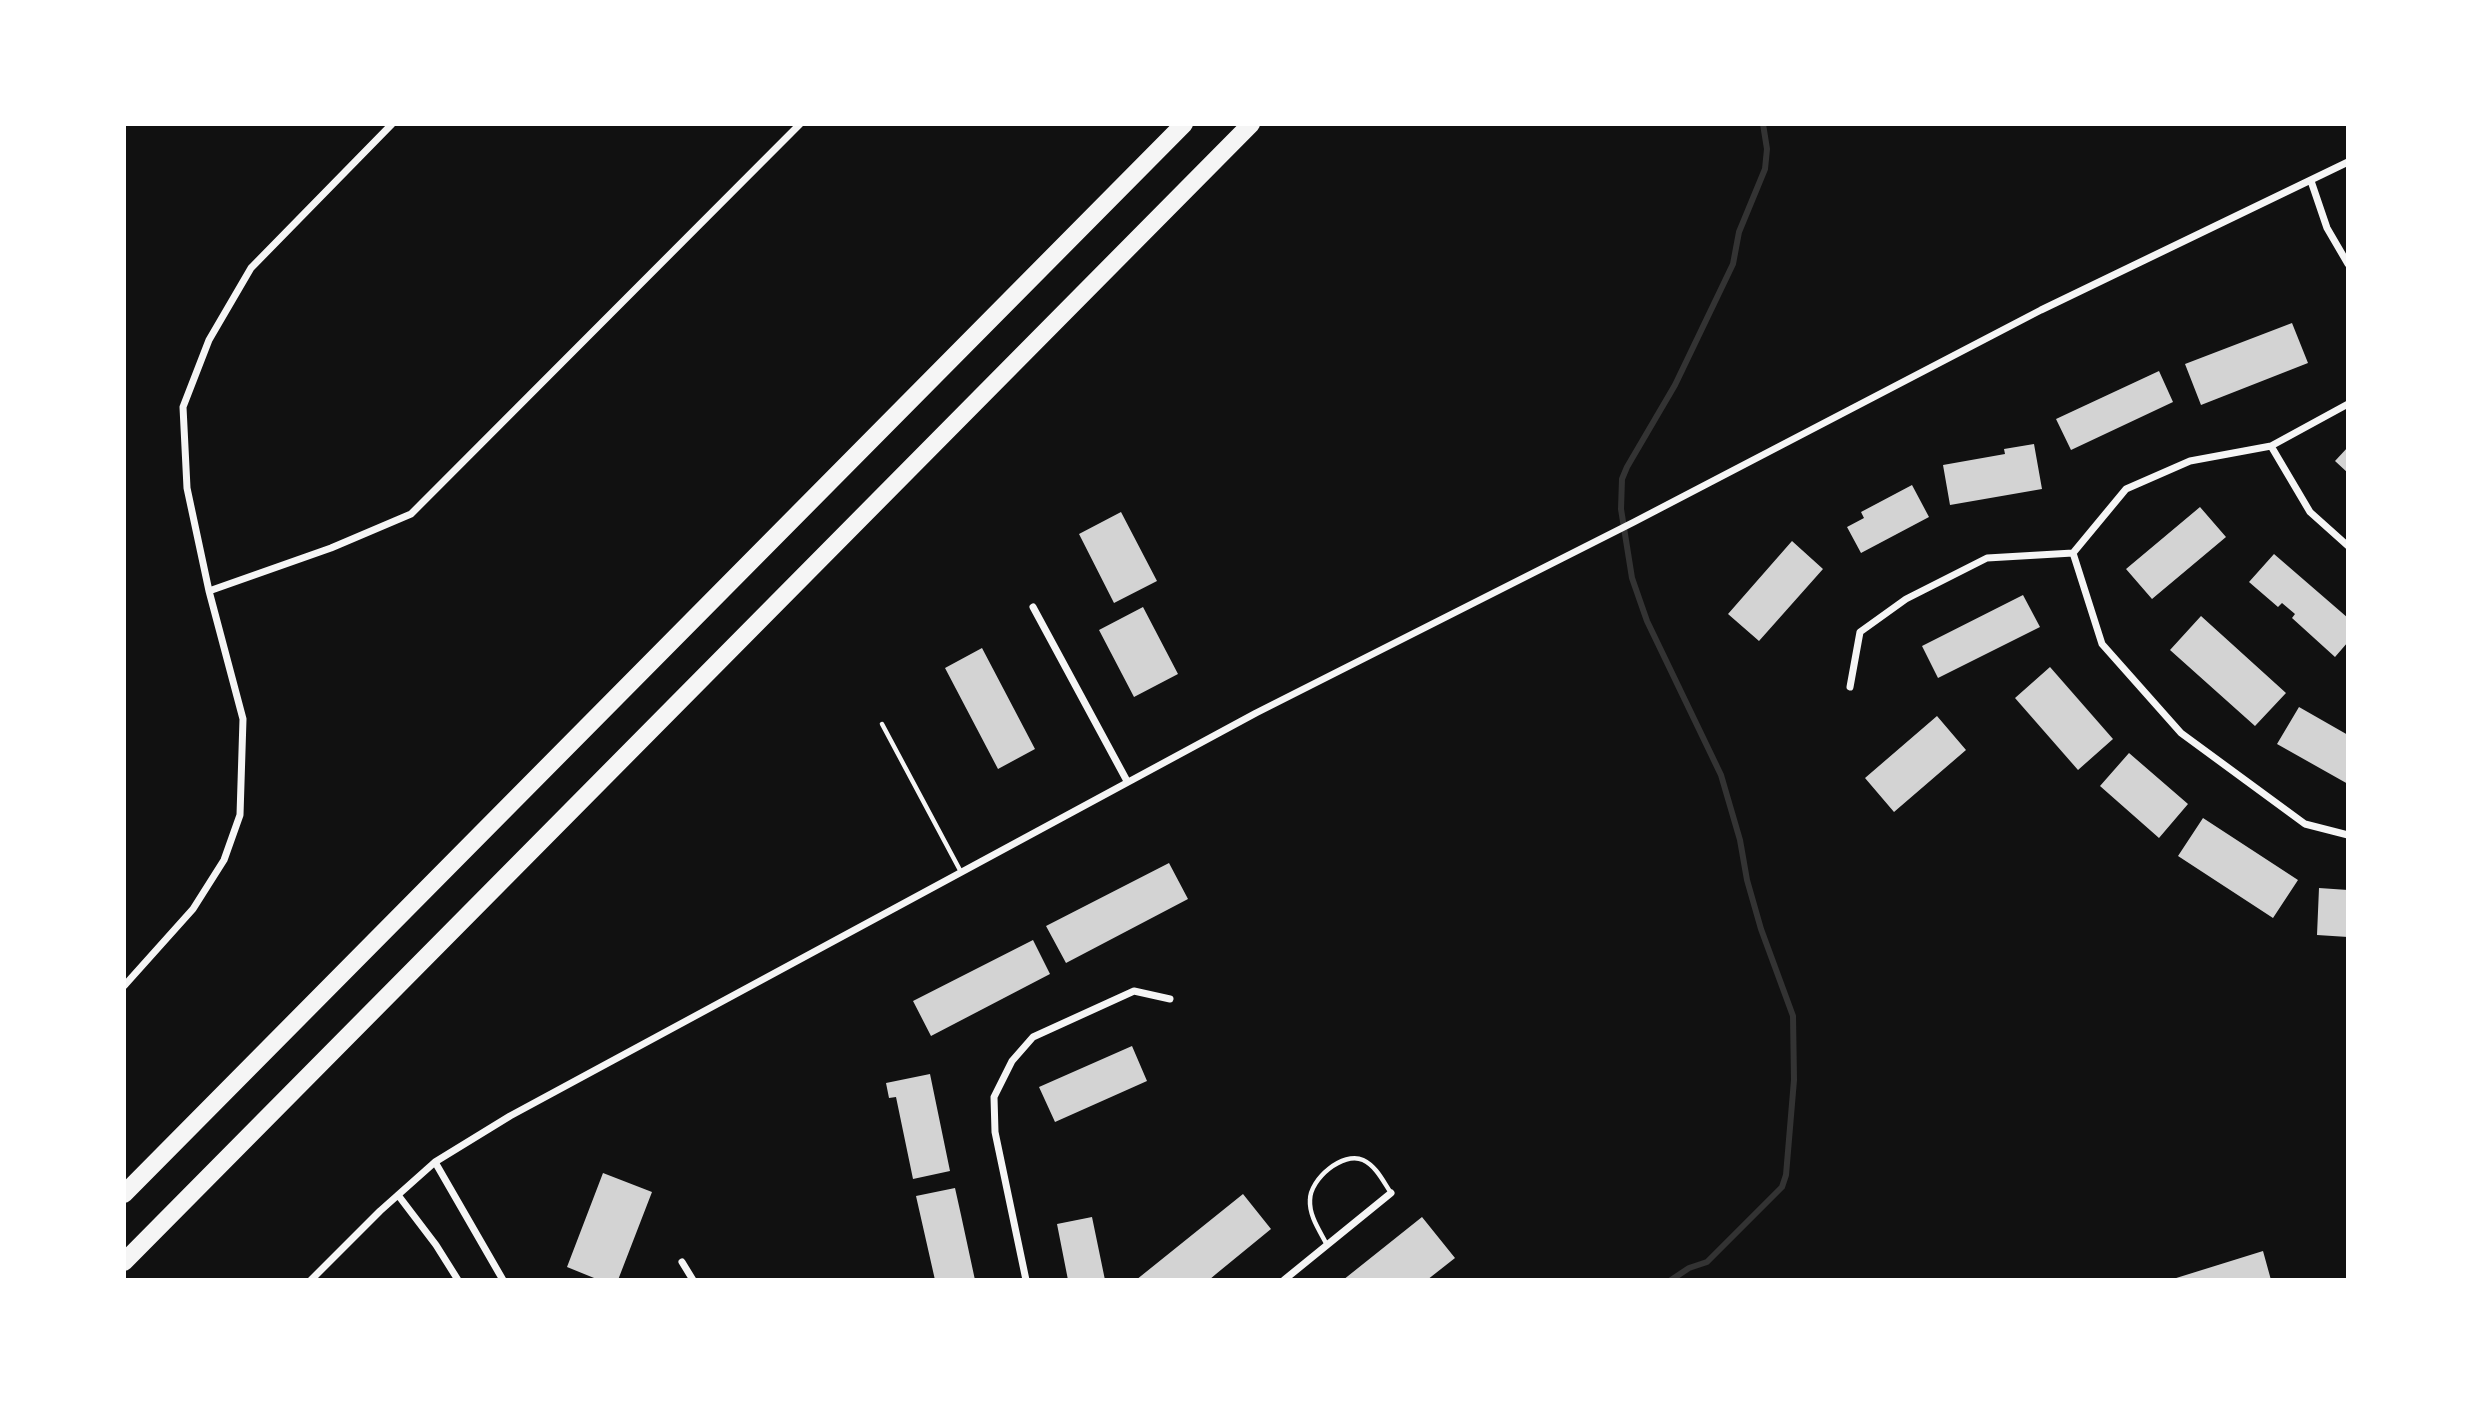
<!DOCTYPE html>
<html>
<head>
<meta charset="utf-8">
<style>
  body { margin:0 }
  #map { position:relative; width:2472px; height:1404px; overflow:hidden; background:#111; font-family:"Archivo Narrow",sans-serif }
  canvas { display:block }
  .frame { position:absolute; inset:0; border:126px solid #fff; pointer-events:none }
</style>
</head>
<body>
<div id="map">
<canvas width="2472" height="1404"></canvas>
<div class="frame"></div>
</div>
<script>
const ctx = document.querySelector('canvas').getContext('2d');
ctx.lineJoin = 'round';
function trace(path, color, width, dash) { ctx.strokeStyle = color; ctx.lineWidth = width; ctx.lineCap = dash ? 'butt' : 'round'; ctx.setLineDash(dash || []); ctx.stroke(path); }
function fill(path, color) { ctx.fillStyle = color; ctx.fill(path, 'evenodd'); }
trace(new Path2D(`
  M1671,1280L1689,1268L1707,1262L1782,1187L1786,1175L1794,1080L1793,1016L1761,929L1747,880L1740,840L1721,775L1647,621L1632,578L1621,509L1622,479L1627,467L1675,385L1733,264L1739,232L1765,169L1767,149L1763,124`), '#333', 6);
fill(new Path2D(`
  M2292,323L2308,363L2201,405L2185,364Z
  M2159,371L2173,402L2071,450L2056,419Z
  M2034,444L2042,489L1950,505L1943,465L2005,454L2004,449Z
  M2348,447V473L2335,461Z
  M1912,485L1929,517L1861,553L1847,527L1864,518L1861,512Z
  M2200,507L2226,537L2152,599L2126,569Z
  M1121,512L1157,581L1114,603L1079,534Z
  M1792,541L1823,569L1759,641L1728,614Z
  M2274,554L2348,618V642L2335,657L2292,618L2295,614L2282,603L2278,607L2249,582Z
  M2023,595L2040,627L1938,678L1922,646Z
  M1143,607L1178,674L1134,697L1099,630Z
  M2201,616L2286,693L2255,726L2170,650Z
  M982,648L1035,749L998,769L945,668Z
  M2050,667L2113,739L2078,770L2015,698Z
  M2299,707L2348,735V784L2277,744Z
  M1937,716L1966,750L1894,812L1865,778Z
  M2129,753L2188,804L2159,838L2100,786Z
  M2203,818L2298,880L2273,918L2178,856Z
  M1169,863L1188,899L1066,963L1046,926Z
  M2319,888L2348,890V937L2317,935Z
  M1033,940L1050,974L931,1036L913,1001Z
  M1132,1046L1147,1081L1055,1122L1039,1087Z
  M930,1074L950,1171L913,1179L896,1097L889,1098L886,1083Z
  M603,1173L652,1192L618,1280H599L567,1267Z
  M955,1188L961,1215L975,1280H935L916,1196Z
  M1243,1194L1271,1229L1216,1274L1209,1280H1136Z
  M1092,1217L1105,1280H1068L1057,1224Z
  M1422,1217L1455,1258L1427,1280H1343Z
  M2263,1251L2271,1280H2173V1279Z`), '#d3d3d3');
trace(new Path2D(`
  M882,724L961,872
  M1327,1245C1320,1231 1309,1216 1310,1200C1310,1179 1343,1151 1363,1160C1376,1166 1383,1181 1391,1193`), '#f5f5f5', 4.5);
trace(new Path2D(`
  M2311,181L2327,228L2348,264
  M2348,404L2271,446L2190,461L2126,489L2073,553L2102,644L2181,733L2305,824L2348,835
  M2271,446L2310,512L2348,546
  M209,591L331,548L411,514L800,124
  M1033,607L1127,781
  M1850,687L1860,632L1906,599L1987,558L2073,553
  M124,986L193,909L224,860L240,815L243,719L209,591L187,488L183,407L209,340L251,268L392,124
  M435,1162L503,1280
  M398,1195L436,1245L458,1280
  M682,1262L693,1280
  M311,1280L380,1211L435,1162L510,1116L1256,713L1634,522L2041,310L2348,162
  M1026,1280L995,1132L994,1097L1012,1061L1033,1037L1134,991L1170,999
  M1284,1280L1391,1193`), '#f5f5f5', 7);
trace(new Path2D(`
  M124,1194L1184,124
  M124,1262L1251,124`), '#f5f5f5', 18);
</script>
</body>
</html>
